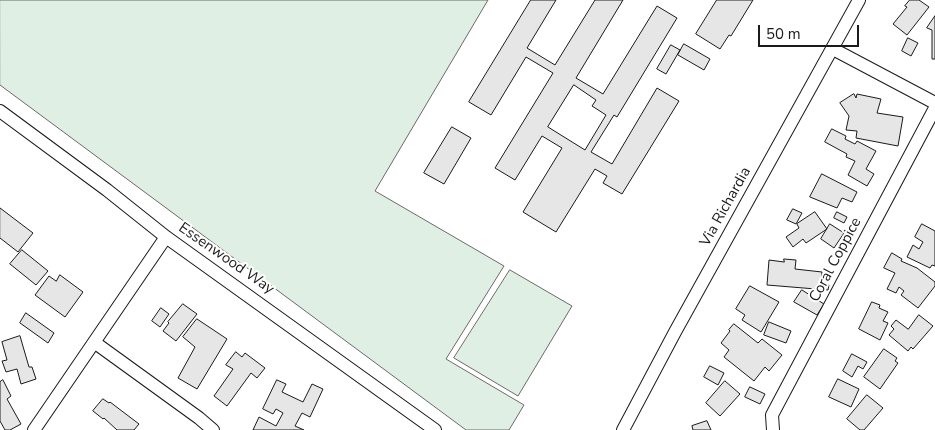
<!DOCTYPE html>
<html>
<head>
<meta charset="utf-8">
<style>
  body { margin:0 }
  #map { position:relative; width:935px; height:430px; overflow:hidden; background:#fff; font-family:"Nunito Sans",sans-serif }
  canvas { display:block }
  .scale { position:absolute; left:758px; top:25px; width:101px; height:22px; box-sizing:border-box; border:2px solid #1a1a1a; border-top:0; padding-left:6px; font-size:15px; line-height:18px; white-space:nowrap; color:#1a1a1a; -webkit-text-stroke:4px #fff; paint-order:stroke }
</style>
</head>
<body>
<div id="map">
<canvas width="935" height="430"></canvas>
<div class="scale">50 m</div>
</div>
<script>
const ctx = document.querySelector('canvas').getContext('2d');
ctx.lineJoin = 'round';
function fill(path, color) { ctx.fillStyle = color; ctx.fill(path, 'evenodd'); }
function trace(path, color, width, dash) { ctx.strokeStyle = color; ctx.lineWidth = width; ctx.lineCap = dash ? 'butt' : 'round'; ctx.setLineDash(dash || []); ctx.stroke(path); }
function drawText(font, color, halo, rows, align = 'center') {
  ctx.font = font + ' "Nunito Sans",sans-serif'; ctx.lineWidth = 4; ctx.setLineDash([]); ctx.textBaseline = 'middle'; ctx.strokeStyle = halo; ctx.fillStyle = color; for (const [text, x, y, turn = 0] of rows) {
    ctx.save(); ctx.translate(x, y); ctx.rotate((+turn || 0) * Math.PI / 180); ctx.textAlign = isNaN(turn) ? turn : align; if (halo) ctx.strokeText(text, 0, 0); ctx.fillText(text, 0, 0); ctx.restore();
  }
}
const green = new Path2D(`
  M0,0H488L375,191L504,266L446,359L524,405L509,430H466L0,85Z
  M510,270L572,306L518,396L454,358Z`);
fill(green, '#e0efe3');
trace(green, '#6a6a6a', 1);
const building = new Path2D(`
  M531,0H556L527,48L555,65L595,0H623L576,78L603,94L657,6L677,18L617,117L614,115L591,152L612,164L657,88L679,101L622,194L603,183L607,176L595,169L556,232L523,212L562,148L542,136L515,180L495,168L553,73L526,57L491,115L469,102ZM574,85L596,100L592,106L606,115L585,150L548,127Z
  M717,0H753L731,36L729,35L720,49L696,34Z
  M910,0H919L929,7L907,35L893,24L907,7L905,6Z
  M935,16V59H932V30L927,28Z
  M908,38L918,43L911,56L902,51Z
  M684,44L710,59L704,70L678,55Z
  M671,45L680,50L666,74L657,69Z
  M854,94L856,98L857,94L881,99L877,113L903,117L898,146L856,138L857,131L846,130L849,116L840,103Z
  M452,127L471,138L444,184L424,173Z
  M832,129L846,136L845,139L855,144L857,141L876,151L866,169L874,174L867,186L848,175L855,161L846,157L847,154L825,142Z
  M822,174L857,192L852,202L842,198L837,208L810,197Z
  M0,208L33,233L18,252L0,238Z
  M793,209L802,213L796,224L787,220Z
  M815,212L827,229L806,243L803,239L793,247L786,237L799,228L797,224Z
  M837,212L847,217L844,223L834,218Z
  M830,224L844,233L834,248L821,239Z
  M922,224L935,231V266L932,265L930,268L907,257L913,245L919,249L923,242L915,237Z
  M22,250L48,271L36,285L10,264Z
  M892,253L902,259L901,261L917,268L935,282V286L918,308L901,295L904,291L899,287L896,293L887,289L895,273L884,268Z
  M784,259L796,260L795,269L822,272L821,284L829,285L828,290L767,285L769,260L784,262Z
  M60,275L83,292L65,317L35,295L49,276L56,281Z
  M750,286L779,302L761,332L742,320L745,315L736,309Z
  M802,290L824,304L817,315L794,302Z
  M872,302L880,305L879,308L888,312L883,321L888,323L880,340L859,329Z
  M183,304L197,314L176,341L163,331L169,323L168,322Z
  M161,308L169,314L160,327L152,321Z
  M26,313L54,333L48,343L20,323Z
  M919,315L933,326L913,349L911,347L908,351L889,335L894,329L891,326L896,320L908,329Z
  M197,319L227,339L197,389L178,378L195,347L183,337Z
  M769,322L791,331L786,343L764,335Z
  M734,324L758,343L762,339L782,355L769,371L765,367L754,381L724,357L729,350L721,343L730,331L729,330Z
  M20,336L29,367H32L36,379L21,384L17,369L6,372L2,361L7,360L2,342Z
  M884,349L897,358L895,361L898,363L880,389L864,377Z
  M236,352L242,357L245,353L265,368L257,378L251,373L227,406L214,396L233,369L226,365Z
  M852,354L867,362L863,369L858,366L852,377L843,371Z
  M710,366L724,373L718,385L704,377Z
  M838,379L859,389L851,407L829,397Z
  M3,380L11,396L7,399L21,424L10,430H5L0,421V382Z
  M277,380L286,384L282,392L303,402L312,384L323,389L310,417L302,413L295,426L304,430H253L259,417L276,426L283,413L276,409L273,414L263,409Z
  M725,381L740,394L720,416L706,403Z
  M750,387L765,394L760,404L745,397Z
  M867,395L883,408L864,430H860L847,419Z
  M103,399L109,403L110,402L139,424L134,430H117L104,418L103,419L93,411Z
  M707,421L711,430H693L692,426Z`);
fill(building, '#e6e6e6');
trace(building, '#1a1a1a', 1);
const street = new Path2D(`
  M833,49L935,103
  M0,111L107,190L166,237L435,430
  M94,342L199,418L213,430
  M34,430L166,237
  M623,430L675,332L859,0
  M773,430L772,415L935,108`);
trace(street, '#1a1a1a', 14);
trace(street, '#fff', 12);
drawText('15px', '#1a1a1a', '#fff', [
  ["Via Richardia",726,207,-61],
  ["Essenwood Way",226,259,35],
  ["Coral Coppice",836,260,-62]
]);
</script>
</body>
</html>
